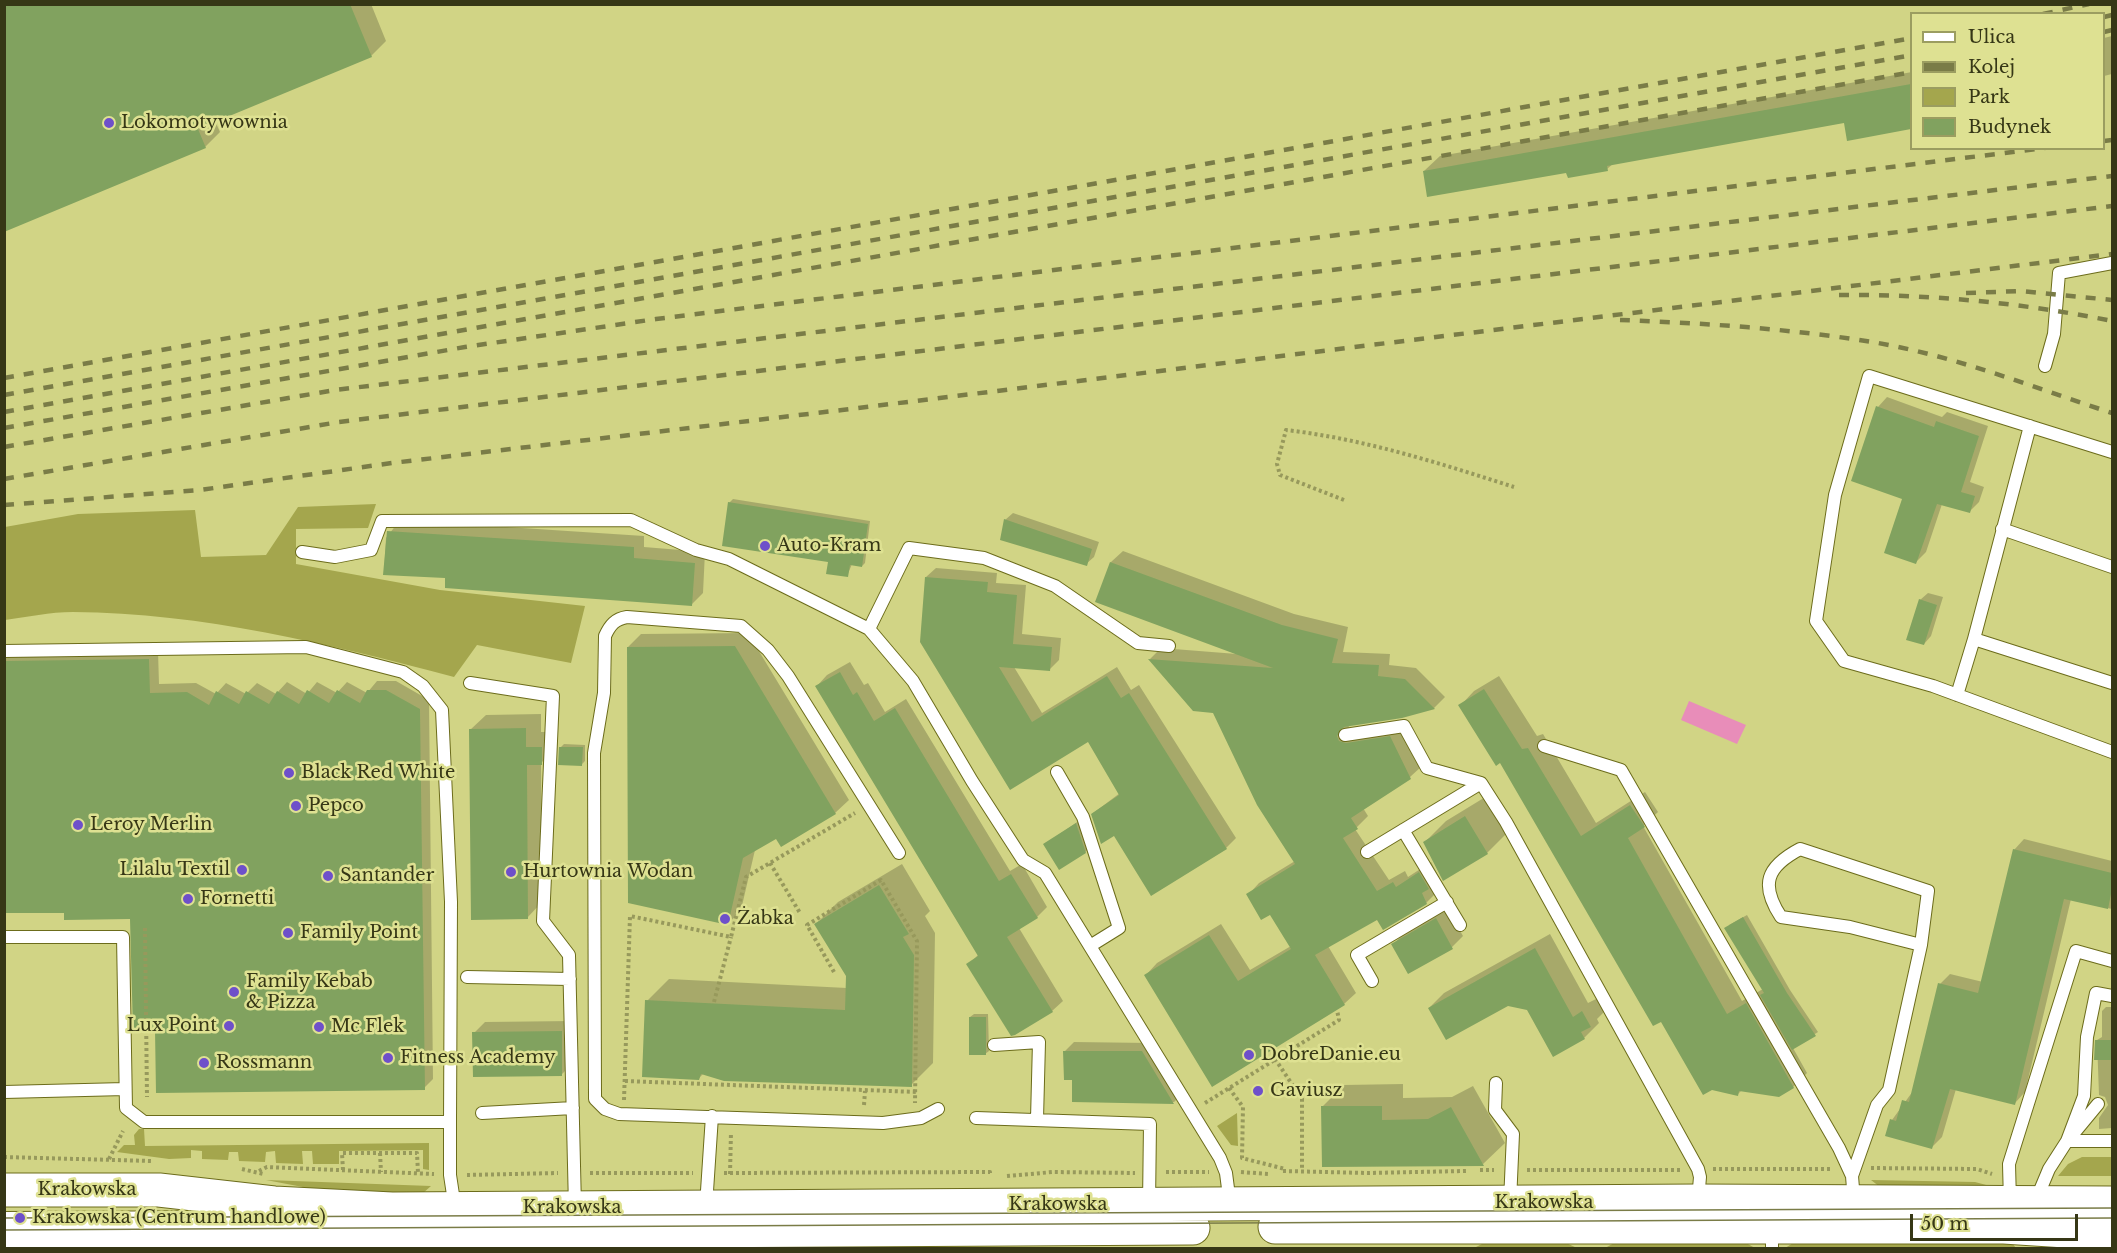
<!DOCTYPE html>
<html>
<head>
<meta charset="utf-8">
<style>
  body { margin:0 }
  #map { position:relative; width:2117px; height:1253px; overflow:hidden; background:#d1d485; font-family:"Libre Baskerville",serif }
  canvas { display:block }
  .frame { position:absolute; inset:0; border:6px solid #363716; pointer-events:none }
  .legend { position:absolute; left:1910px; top:12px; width:195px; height:138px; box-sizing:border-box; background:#dee192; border:2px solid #9b9d60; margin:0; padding:8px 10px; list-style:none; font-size:18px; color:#363716 }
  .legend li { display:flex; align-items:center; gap:12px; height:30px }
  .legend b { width:30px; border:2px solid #9b9d60 }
  .scale { position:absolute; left:1910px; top:1214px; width:168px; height:27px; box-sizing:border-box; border:3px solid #363716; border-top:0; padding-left:8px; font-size:18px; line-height:21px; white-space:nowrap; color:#363716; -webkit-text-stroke:4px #dee192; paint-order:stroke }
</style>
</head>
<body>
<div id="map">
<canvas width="2117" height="1253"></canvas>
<div class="frame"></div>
<ul class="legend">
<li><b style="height:8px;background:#fff"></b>Ulica</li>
<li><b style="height:8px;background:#7a7c47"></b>Kolej</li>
<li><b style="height:16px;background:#a4a64d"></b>Park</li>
<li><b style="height:16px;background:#81a25f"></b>Budynek</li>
</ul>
<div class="scale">50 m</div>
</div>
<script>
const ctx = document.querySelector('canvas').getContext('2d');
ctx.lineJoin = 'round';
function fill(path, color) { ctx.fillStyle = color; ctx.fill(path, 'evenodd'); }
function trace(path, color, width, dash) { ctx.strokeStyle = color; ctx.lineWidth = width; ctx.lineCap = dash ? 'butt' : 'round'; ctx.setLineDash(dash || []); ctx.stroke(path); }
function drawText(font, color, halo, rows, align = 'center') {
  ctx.font = font + ' "Libre Baskerville",serif'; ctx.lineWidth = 5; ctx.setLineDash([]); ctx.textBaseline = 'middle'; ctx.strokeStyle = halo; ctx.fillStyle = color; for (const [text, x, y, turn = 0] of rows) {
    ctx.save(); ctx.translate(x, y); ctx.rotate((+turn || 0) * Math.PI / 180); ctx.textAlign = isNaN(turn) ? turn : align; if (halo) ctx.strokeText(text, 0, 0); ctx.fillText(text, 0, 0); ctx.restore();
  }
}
fill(new Path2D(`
  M376,504L368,528L296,529V564L440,590L585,606L571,663L477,645L454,677C329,644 203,613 73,612C50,612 27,617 5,620V527L78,514L195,510L201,557L266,555L298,507Z
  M1237,1113L1238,1146L1231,1145L1217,1126Z
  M139,1129H144L145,1146L429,1143V1170L423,1169V1150L339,1151V1164H313L312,1151H302L303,1164L276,1163L275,1151L266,1152L265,1162L239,1161L238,1152H229L228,1160L202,1159V1151L191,1150V1158L169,1159L117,1152L124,1145H135L134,1135Z
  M2082,1157H2112V1176H2058L2068,1164Z
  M266,1180L431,1186L422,1194L324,1191Z
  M1871,1180L1975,1182L1990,1186L1880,1187Z
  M1618,1241L1746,1243L1755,1248H1605Z
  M1486,1242H1564L1577,1248L1476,1247Z
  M1795,1242L2012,1243L2016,1248H1785Z`), '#a4a64d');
fill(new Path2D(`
  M1689,701L1746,725L1737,744L1681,720Z`), '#e88db9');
fill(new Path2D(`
  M4,4H371L386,41L371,56L215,121L220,132L205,147Z
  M2112,36V74L2104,76V38Z
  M1912,72V128L1848,139L1845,122L1614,163L1607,169L1424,171L1440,156Z
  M1887,397L1942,417L1947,412L1988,426L1970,482L1984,487L1979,502L1969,512L1942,504L1926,552L1916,562L1904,498L1878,407Z
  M733,499L870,521L865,563L862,566L852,564L847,576L830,561L729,503Z
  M1013,513L1099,542L1094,557L1086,564L1005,520Z
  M400,520L644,536V547L705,552L703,593L692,604L447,577L384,573L386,538Z
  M1123,551L1294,614L1348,627L1343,652L1390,654L1389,665L1416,668L1445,697L1434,708L1401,717L1348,725L1350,729L1402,726L1422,766L1410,777L1363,808L1368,816L1355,829L1389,880L1405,871L1408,877L1431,862L1439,877L1433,883L1438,891L1426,903L1384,928L1378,918L1328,946L1356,993L1344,1004L1146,975L1157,963L1221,924L1250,970L1291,946L1270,912L1248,895L1259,883L1295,861L1214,712L1150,659L1161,648L1237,654L1097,601L1111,562Z
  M936,568L997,573L996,583L1026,585L1022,634L1061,638L1059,660L1049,670L1014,667L1042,713L1117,667L1131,690L1139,685L1236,838L1226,848L1152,894L1114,834L1092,814L1120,793L1088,740L1010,788L926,577Z
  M1928,593L1943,597L1931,636L1924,644L1920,600Z
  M748,633L849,800L835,813L782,845L777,836L755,850L741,910L728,924L628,647L641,634Z
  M158,651L159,684L196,683L216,694L226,683L246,694L257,683L276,694L287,682L307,694L317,682L337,693L347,682L367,693L377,681H396L429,700L433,1079L424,1088L156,1029L131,918L65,911L4,912V652Z
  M850,662L864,685L868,683L885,712L906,699L1010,871L1022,864L1047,907L1037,917L1019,928L1063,1001L1052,1011L968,965L979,954L817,686L827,675Z
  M1499,676L1537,736L1543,734L1596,823L1645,792L1658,812L1643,826L1742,1001L1763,989L1729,925L1747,915L1790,990L1818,1032L1793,1048L1807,1073L1793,1087L1742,1090L1738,1094L1460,706L1474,691Z
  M541,714V732H557L556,748L541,763L542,902L527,918L470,730L486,715Z
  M564,744L585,745V761L582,764L560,748Z
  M1487,796L1508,832L1487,853L1425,842L1446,821Z
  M1083,818L1092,846L1085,852L1045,844Z
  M2024,839L2112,861V909L2071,899L2025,1092L2015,1103L1956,1089L1942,1137L1932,1147L1892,1120L1913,1091L1940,984L1950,974L1983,982L2014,850Z
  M902,864L930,911L925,916L935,933L933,1063L911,1085L704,1073L699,1078L647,1001L669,979L847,988V976L816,924L838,902Z
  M1447,908L1463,936L1452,947L1393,945L1404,933Z
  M1550,934L1588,1003L1598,998L1605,1011L1597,1019L1599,1023L1584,1038L1528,1009L1508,1004L1429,1008L1444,993Z
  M2106,1007H2112V1128L2099,1129V1118L2108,1105L2105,1097L2099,1095L2097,1040L2102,1037V1011Z
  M974,1014H988L989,1051L985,1054L970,1017Z
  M572,1021L573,1063L562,1074L474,1033L485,1022Z
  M1074,1042L1151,1043L1183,1093L1174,1102L1073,1101L1074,1079L1064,1052Z
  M1403,1084V1098L1452,1097L1473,1086L1505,1143L1483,1164L1322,1107L1344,1085Z`), '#0003');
fill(new Path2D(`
  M4,4H350L372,57L198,129L206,148L4,232Z
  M1911,84V129L1847,141L1844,123L1607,166L1608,171L1568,178L1566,173L1427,197L1423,171Z
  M1876,406L1934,427L1936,421L1979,436L1961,492L1975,496L1970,513L1937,504L1916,564L1884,553L1902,499L1851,481Z
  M728,502L868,524L862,567L850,565L848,577L826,574L828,562L722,546Z
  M1004,519L1092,549L1087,566L1000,540Z
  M387,531L634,547V558L695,563L692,606L445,588V578L383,575Z
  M1110,562L1282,625L1338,639L1332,663L1379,665L1378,676L1405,679L1435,709L1402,718L1344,727L1337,736L1339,741L1346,743L1390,736L1411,779L1351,818L1358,829L1343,838L1377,891L1393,882L1396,887L1419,872L1429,889L1422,893L1427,904L1383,930L1377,920L1315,955L1345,1005L1212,1087L1144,975L1209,935L1238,981L1291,949L1270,915L1261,920L1246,894L1295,864L1257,805L1213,713L1193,711L1148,659L1273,668L1095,602Z
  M925,577L988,582L987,592L1017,595L1013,644L1052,647L1050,671L999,667L1032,722L1107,676L1121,698L1129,693L1227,849L1151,896L1114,836L1101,844L1091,814L1119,795L1088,742L1010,790L920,642Z
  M1919,599L1937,605L1924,645L1906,640Z
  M735,646L836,814L781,847L776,839L743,858L728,925L628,903L627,647Z
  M149,659L150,693L187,692L209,705L216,691L239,704L246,691L269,704L277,691L299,704L307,690L329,703L337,690L360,703L367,690H386L420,709L425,1090L156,1093L155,1030L133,1031L130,919L64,920V913H4V661Z
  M840,672L853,695L857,692L874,721L895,708L999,881L1011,874L1038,918L1007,937L1053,1012L1015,1035L1011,1036L966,964L978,956L815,686Z
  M1484,689L1522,749L1528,748L1581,836L1630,805L1645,827L1628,838L1727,1014L1746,1003L1794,1088L1779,1097L1739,1091L1738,1096L1712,1090L1703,1095L1661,1022L1653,1026L1500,763L1496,766L1458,705Z
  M526,728V747H542V765H527L528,919L471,920L469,729Z
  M559,747H583L582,766L558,765Z
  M1465,816L1488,854L1443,881L1423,842Z
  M1076,823L1086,853L1059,870L1043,844Z
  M2013,849L2112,873V889L2108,909L2064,899L2015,1105L1950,1089L1932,1149L1885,1136L1890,1119L1896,1121L1902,1100L1909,1102L1938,983L1978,993Z
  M879,885L909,934L903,937L914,955L912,1087L724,1081L701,1074L699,1080L642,1077L645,1000L845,1010L846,976L814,924Z
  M1743,917L1787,993L1816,1036L1792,1050L1760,995L1764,993L1724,928Z
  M1436,918L1453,949L1408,974L1391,944Z
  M1535,948L1573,1017L1582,1011L1591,1027L1581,1032L1585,1039L1553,1057L1527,1010L1508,1006L1446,1040L1428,1008Z
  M969,1017H986V1055H969Z
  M562,1031V1076L473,1077L472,1032Z
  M2095,1040H2112V1060H2094Z
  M1063,1051H1142L1174,1104L1072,1102V1080H1064Z
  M1321,1106H1382V1120L1428,1119L1451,1107L1484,1166L1322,1167Z`), '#81a25f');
const lane = new Path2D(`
  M2045,366L2054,334L2059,273L2112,263
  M2030,426L1974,639L2112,683
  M2112,452L1869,376L1835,495L1816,621L1844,661L1933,686L2112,752
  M2002,529L2112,567
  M302,552L335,557L371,550L382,521L631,520L696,550L729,559L869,629L913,681L972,781L1023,860L1045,873L1220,1158L1226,1173L1230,1204
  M869,629L909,548L984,558L1055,586L1138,643L1169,646
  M4,651L306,647L403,672L423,686L442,710L451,902L450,1122
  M470,683L553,696L543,921L569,955L575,1207
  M1957,695L1974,639
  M1345,735L1404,726L1427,768L1481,783L1506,822L1698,1169L1700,1177L1698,1200
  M1544,746L1621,770L1839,1148L1852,1176L1854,1201
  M1057,772L1083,817L1119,928L1090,946
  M1403,830L1460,925
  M1367,852L1481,783
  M899,853L788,676L768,650L741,626L627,617C615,619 610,625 605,636L604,693L594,753L595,1099L605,1109L619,1114L883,1123L921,1118L938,1109
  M4,937H123L126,1108L144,1122H450V1175L455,1208
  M467,977L570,979
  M1372,981L1357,955L1447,902
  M994,1045L1039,1042L1037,1119
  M1496,1083L1495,1110L1513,1134L1510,1202
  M4,1092L125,1089
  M482,1113L573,1108
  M976,1118L1150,1124L1149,1204
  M2074,1133L2098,1104
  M2067,1141L2084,1096L2087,1037L2096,993L2112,996
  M1852,1176L1877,1105L1889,1090L1921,945L1928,891L1800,849C1766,867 1760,885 1781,917L1850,927L1921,945
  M2036,1200L2049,1169L2067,1141H2112
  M2010,1202L2009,1164L2076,951L2112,961
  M706,1206L712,1116
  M4,1218L267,1217
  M1772,1229V1248`);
const secondary = new Path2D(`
  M4,1190H159L274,1203L392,1209L1698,1201L2112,1203
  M1275,1227H2004L2112,1234
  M4,1240L488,1232L1193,1228`);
trace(lane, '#6c6c1b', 14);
trace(secondary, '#6c6c1b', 35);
trace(new Path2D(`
  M1344,500L1280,475L1277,464L1286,430C1364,439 1439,463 1514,487
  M770,863L800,913
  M145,928L147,1097
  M834,972L807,925L881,880L917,941L915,1103
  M714,1002L731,937
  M1275,1059L1302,1099V1170
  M625,1081L917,1092
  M1229,1088L1243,1107L1242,1158L1285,1169
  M624,1100L630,916L731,937L746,877L855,813
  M1205,1103L1339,1020L1337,1010
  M864,1105L865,1091
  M380,1153L381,1172
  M4,1157L151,1161
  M109,1159L123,1131
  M1871,1168L1977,1169L1992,1174
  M242,1169L263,1174
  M1713,1169H1831
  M343,1170L342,1153H417L418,1173
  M1480,1170H1494
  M1527,1170H1681
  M259,1171L267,1167L434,1174
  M1283,1171L1367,1173L1466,1171
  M1166,1172H1209
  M1241,1172L1269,1174
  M590,1173H693
  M724,1173L990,1172V1176
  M730,1174L731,1132
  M467,1175L558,1173
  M1007,1176L1053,1172L1135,1173`), '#97995c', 4, [3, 3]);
trace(lane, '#fff', 12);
trace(secondary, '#fff', 33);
trace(new Path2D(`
  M4,1218L2112,1208
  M4,1230L2112,1218`), '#7a7c47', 1.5);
trace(new Path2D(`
  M2043,14L2089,4
  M2104,17L2112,15
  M2104,32L2112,30
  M2104,141L2112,140
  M1966,293L2021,291L2112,300
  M1839,295C1931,294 2023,303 2112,321
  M1620,320C1704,323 1795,329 1878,343C1958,357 2035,388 2112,413
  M4,378L1912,38
  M4,395L1912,55
  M4,412L1912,72
  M4,428L465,347L656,319L2045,148
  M4,447L335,390L2112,176
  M4,479L339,422L2112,206
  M4,505L200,490L392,463L842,410L2112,254`), '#7a7c47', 4.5, [10, 10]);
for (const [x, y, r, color] of [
  [109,123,6,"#6e50ca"],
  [765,546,6,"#6e50ca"],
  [289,773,6,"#6e50ca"],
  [296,806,6,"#6e50ca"],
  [78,825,6,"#6e50ca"],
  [242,870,6,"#6e50ca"],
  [511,872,6,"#6e50ca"],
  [328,876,6,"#6e50ca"],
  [188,899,6,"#6e50ca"],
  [725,919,6,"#6e50ca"],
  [288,933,6,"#6e50ca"],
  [234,992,6,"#6e50ca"],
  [229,1026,6,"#6e50ca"],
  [319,1027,6,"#6e50ca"],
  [1249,1055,6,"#6e50ca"],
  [388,1058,6,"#6e50ca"],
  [204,1063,6,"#6e50ca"],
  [1258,1091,6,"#6e50ca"],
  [20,1218,6,"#6e50ca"]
]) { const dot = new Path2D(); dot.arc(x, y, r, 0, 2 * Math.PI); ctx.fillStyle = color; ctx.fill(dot); trace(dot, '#dee192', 2); }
drawText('18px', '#363716', '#dee192', [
  ["Lokomotywownia",121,123],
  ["Auto-Kram",777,546],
  ["Black Red White",301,773],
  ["Pepco",308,806],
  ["Leroy Merlin",90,825],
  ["Lilalu Textil",230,870,"right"],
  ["Hurtownia Wodan",523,872],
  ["Santander",340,876],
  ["Fornetti",200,899],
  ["Żabka",737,919],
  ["Family Point",300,933],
  ["Family Kebab",246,982],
  ["& Pizza",246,1003],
  ["Lux Point",217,1026,"right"],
  ["Mc Flek",331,1027],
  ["DobreDanie.eu",1261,1055],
  ["Fitness Academy",400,1058],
  ["Rossmann",216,1063],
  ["Gaviusz",1270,1091],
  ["Krakowska (Centrum handlowe)",32,1218]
], 'left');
drawText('18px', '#363716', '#dee192', [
  ["Krakowska",87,1190],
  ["Krakowska",1544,1203],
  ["Krakowska",1058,1205],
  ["Krakowska",572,1208]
]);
</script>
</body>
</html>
